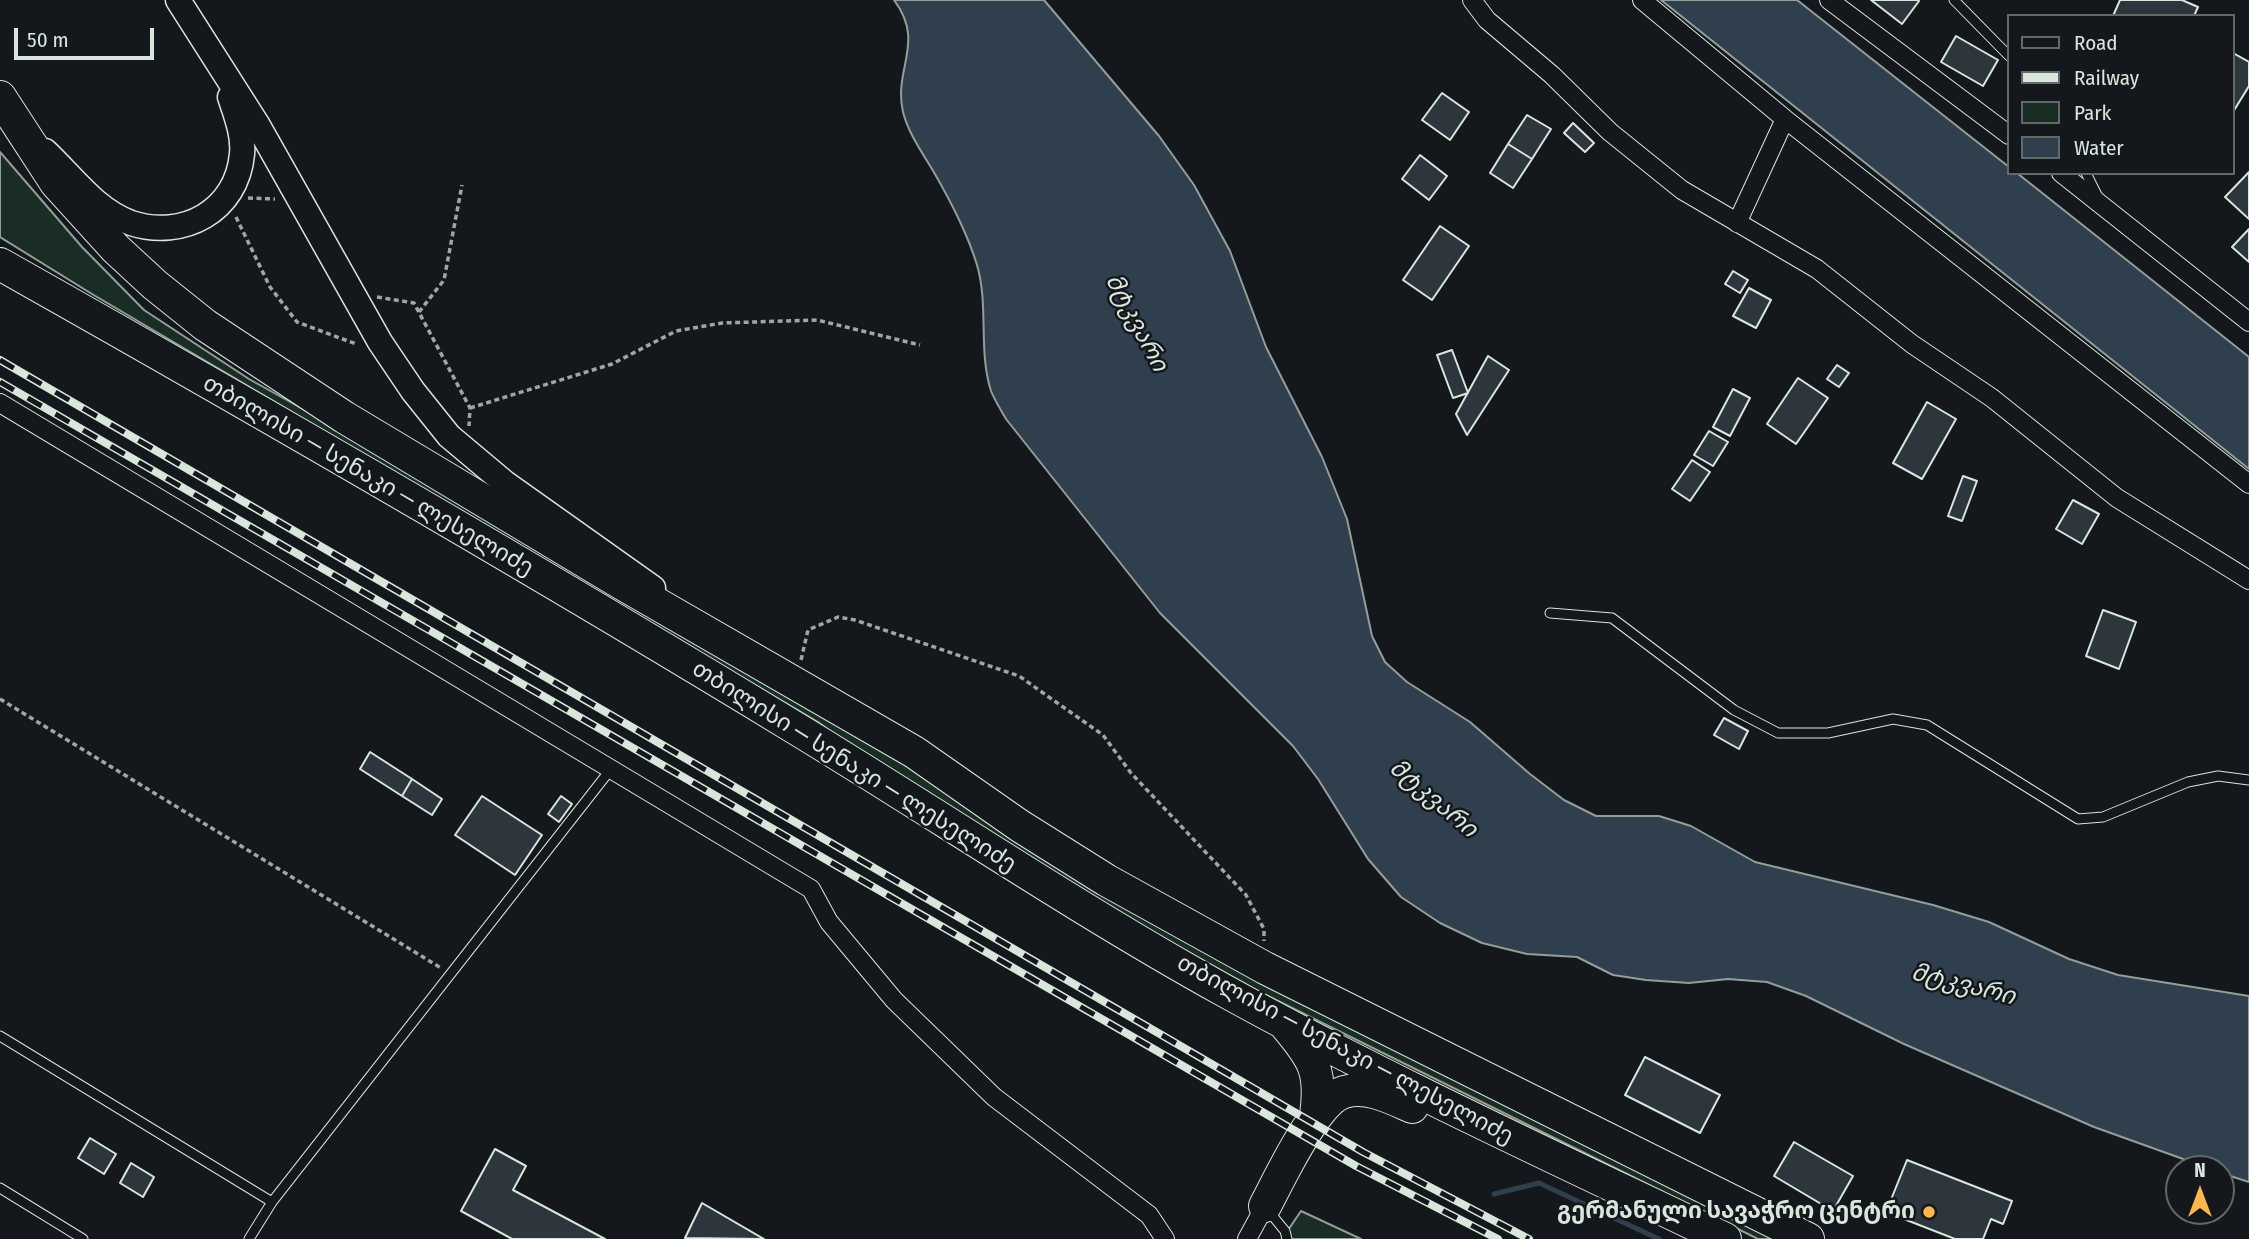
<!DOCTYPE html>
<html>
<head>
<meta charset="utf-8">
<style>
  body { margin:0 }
  #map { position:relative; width:2249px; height:1239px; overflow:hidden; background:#14181c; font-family:"Fira Sans Condensed",sans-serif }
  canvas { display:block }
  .legend { position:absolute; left:2007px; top:14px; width:228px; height:161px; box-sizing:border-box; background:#14181c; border:2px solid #626a69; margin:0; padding:9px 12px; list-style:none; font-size:21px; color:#d8e6dc }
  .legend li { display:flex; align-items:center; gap:14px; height:35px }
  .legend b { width:35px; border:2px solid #626a69 }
  .north { position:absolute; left:2165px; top:1155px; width:70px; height:70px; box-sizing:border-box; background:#14181c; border:2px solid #626a69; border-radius:50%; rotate:0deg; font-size:19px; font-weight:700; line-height:28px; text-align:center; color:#d8e6dc }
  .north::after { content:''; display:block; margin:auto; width:24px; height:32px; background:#ffb74d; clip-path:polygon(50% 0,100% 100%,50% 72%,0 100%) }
  .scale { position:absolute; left:14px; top:28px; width:140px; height:32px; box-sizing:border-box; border:4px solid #d8e6dc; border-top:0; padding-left:9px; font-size:21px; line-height:24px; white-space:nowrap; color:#d8e6dc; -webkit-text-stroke:5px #14181c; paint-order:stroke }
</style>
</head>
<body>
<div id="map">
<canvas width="2249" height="1239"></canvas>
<ul class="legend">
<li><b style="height:9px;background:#14181c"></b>Road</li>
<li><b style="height:9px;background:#d8e6dc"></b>Railway</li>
<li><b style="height:19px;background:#1a2d24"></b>Park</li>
<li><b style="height:19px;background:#2f3f4d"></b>Water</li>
</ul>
<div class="north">N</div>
<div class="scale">50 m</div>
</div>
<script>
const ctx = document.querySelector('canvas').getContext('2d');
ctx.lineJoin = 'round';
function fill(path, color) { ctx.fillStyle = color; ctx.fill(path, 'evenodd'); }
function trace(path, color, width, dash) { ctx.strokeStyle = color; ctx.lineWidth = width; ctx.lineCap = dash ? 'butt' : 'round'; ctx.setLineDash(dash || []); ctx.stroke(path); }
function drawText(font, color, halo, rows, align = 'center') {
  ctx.font = font + ' "Fira Sans Condensed","Noto Sans Georgian",sans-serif'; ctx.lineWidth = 5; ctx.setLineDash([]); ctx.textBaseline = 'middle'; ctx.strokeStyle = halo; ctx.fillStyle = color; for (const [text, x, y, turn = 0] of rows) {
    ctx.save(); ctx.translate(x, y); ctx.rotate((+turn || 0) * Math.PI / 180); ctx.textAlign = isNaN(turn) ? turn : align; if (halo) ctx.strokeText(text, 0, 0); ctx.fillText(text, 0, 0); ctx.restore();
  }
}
const green = new Path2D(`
  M0,152L82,247L144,310L249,379L380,452L728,657L1788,1239H1758L1262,993L1140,925L862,754L818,722L784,702L92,294L0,237Z
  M1301,1211L1361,1239H1282Z`);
fill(green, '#1a2d24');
trace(green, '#939e99', 2);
const water = new Path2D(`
  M894,0H1044L1159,136L1194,185L1230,251L1266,347L1322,457L1347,519L1372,636L1385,662L1407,682L1470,722L1530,774L1564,800L1596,816H1659L1691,826L1755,862L1933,905L1989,922L2069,959L2118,975L2249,996V1182L2221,1173V1169H2211L2094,1127L1904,1044L1806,996L1767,982L1728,979L1689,983L1646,980L1613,975L1577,957L1527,954L1482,943L1440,923L1401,897L1368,859L1318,779L1293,746L1160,613L1006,419C1001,410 995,401 991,391C978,350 989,306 977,265C967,232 949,198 932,169C921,151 908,132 903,112C893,68 926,43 894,0Z
  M1661,0H1797L2009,167V173H2017L2249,357V469Z`);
fill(water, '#2f3f4d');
trace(water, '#939e99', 2);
trace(new Path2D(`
  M1494,1194L1539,1183L1659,1239`), '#2f3f4d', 5);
const building = new Path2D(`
  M1871,0H1918L1919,1L1902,24Z
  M2120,0H2182L2198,7L2194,16H2113Z
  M1956,36L1998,60L1983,86L1941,62Z
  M2233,53L2249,62V86L2233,112Z
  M1442,93L1469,112L1450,140L1422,120Z
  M1527,115L1551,129L1532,159L1508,144Z
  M1573,123L1594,143L1585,152L1564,133Z
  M1508,144L1532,159L1513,188L1490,173Z
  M1420,155L1447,176L1429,200L1402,179Z
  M2249,172V219L2225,197Z
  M1440,226L1469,246L1432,300L1403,280Z
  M2249,229V262L2232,247Z
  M1733,271L1748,280L1740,293L1725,284Z
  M1749,288L1771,300L1756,328L1733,316Z
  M1452,350L1468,393L1453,398L1437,355Z
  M1488,356L1509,370L1467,435L1456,414Z
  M1837,365L1849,373L1839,387L1827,379Z
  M1798,378L1828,398L1796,444L1767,424Z
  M1733,389L1750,398L1730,436L1713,427Z
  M1927,402L1956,419L1922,479L1893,463Z
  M1709,431L1728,442L1713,466L1694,455Z
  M1692,460L1710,472L1690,501L1672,489Z
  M1963,476L1977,481L1962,521L1948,516Z
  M2073,500L2099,514L2082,544L2056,529Z
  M2103,610L2136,622L2119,669L2086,656Z
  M1724,718L1748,731L1739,749L1714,735Z
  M370,752L412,779L402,796L360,769Z
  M412,779L442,799L432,815L402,796Z
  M482,796L542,835L515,875L455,835Z
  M561,796L572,804L559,822L548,814Z
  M1645,1057L1720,1095L1700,1133L1625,1095Z
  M90,1138L116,1154L104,1174L78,1158Z
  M1794,1142L1853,1176L1833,1211L1774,1176Z
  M495,1149L526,1166L513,1190L605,1239H512L461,1211Z
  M1907,1160L2012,1201L2003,1224L1991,1219L1983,1239H1955L1886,1212Z
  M131,1163L154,1177L143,1197L120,1183Z
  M702,1203L764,1239L685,1238Z`);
fill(building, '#2c363c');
trace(building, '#d8e6dc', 2);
const service = new Path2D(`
  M1954,0L2009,56
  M2086,173L2098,197
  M1550,613L1612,618L1734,710L1778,733H1828L1893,719L1927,725L2078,819L2103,817L2188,782L2218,776L2249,780
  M0,1036L272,1202
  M0,1188L83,1239
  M1267,1209L1285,1231L1287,1239
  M249,1239L272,1202L611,769`);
const minor = new Path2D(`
  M1472,0L1487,20L1552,75L1610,132L1682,190L1817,269L1912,344L1992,398L2117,498L2249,580
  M1642,0L1785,119L2249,484
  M1829,0L2009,135
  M2061,173L2249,322
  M1737,223L1785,119
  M0,403L811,889L829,922L894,1000L994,1097L1149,1215L1165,1239
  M1247,1239L1265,1206`);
const secondary = new Path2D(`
  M178,0L257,124L380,342L413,391L449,436L505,483L653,588
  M45,151C72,176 95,210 131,223C183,240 237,211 242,154C244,135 236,115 230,97`);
const motorway = new Path2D(`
  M0,97L56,183L116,249L155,285L205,325L344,417L621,583L914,752L1020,826L1106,880L1265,968L1808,1239
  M0,264C266,414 531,567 792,726C937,814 1077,909 1225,991C1388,1081 1558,1159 1725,1239
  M1287,1027C1314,1059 1322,1072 1316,1115
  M1265,1206C1280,1178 1315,1101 1344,1092C1367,1085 1392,1098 1412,1107`);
trace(service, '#d8e6dc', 11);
trace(minor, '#d8e6dc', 20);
trace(secondary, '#d8e6dc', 27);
trace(motorway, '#d8e6dc', 34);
trace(new Path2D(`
  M248,198L275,199
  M236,217L270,287L297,322L356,344
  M377,297L414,303L470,408L469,426
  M419,312L444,280L462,185
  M470,408L612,364L676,331L722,323L817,320L920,345
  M801,660L808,630L838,617L855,620L1019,676L1103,735L1131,773L1246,895L1264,929V941
  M0,699L441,968`), '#9da8a2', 3.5, [5, 3.5]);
trace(service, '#14181c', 9);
trace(minor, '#14181c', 18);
trace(secondary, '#14181c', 24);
trace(motorway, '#14181c', 32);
const rail = new Path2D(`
  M0,360L1363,1152L1529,1239
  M0,382L1356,1166L1498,1239`);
trace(rail, '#d8e6dc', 8);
trace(rail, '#14181c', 5, [16]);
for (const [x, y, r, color] of [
  [1929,1212,7,"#ffb74d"]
]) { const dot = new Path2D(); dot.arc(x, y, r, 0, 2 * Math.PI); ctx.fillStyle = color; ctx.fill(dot); trace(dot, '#14181c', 2.5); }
drawText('23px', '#d8e6dc', '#14181c', [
  ["თბილისი — სენაკი — ლესელიძე",368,476,30],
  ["თბილისი — სენაკი — ლესელიძე",854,767,32],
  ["თბილისი — სენაკი — ლესელიძე",1345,1050,28]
]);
drawText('bold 23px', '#d8e6dc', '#14181c', [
  ["გერმანული სავაჭრო ცენტრი",1915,1212]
], 'right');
drawText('italic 24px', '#d8e6dc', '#14181c', [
  ["მტკვარი",1136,323,62],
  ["მტკვარი",1433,799,40],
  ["მტკვარი",1963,985,14]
]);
</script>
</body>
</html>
